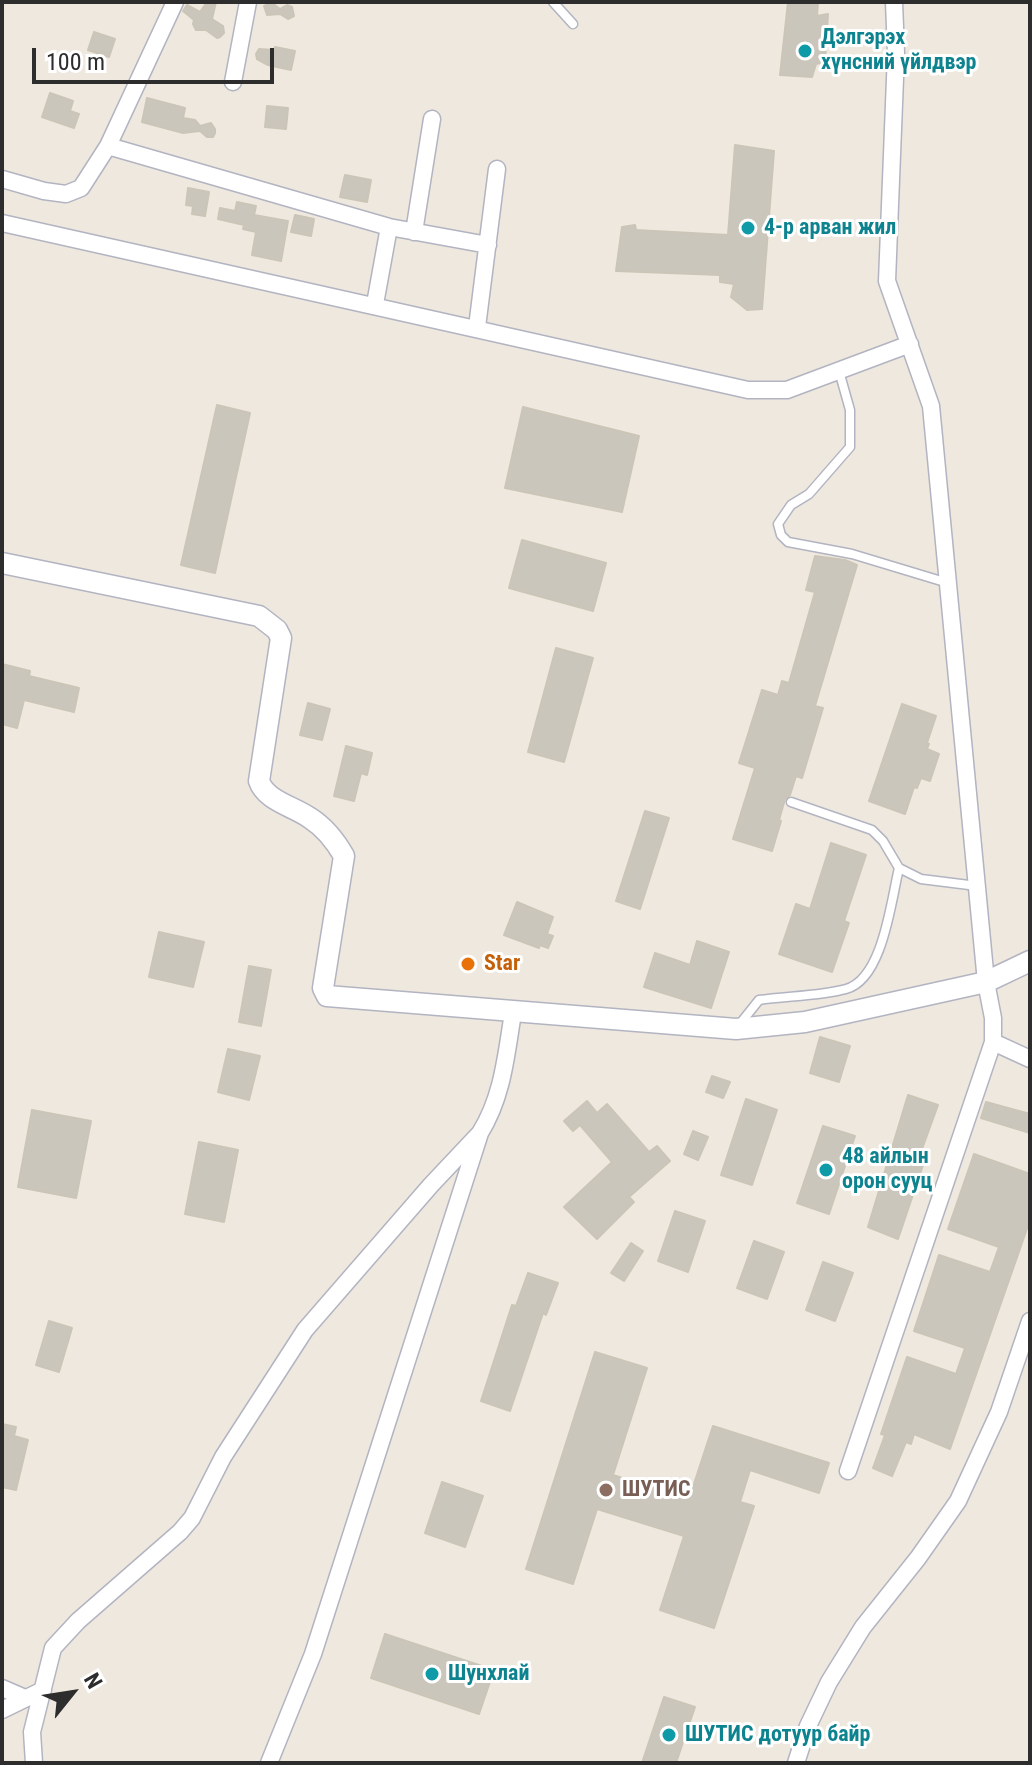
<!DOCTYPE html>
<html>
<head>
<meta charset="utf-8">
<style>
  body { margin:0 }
  #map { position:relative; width:1032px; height:1765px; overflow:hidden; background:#efe8de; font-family:"Roboto Condensed",sans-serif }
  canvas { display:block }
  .frame { position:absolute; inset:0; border:4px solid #2d2d2d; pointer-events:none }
  .north { position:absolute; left:32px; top:1653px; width:80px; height:80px; -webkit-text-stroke:6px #fff; paint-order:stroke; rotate:60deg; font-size:22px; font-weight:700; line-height:32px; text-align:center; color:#2d2d2d }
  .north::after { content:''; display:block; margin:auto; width:28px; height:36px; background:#2d2d2d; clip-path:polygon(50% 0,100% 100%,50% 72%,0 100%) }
  .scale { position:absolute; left:32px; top:48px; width:242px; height:36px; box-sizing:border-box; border:4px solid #2d2d2d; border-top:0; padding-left:10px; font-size:24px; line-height:28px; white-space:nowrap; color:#2d2d2d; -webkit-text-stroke:6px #fff; paint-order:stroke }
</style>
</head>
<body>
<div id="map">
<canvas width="1032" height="1765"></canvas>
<div class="frame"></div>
<div class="north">N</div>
<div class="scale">100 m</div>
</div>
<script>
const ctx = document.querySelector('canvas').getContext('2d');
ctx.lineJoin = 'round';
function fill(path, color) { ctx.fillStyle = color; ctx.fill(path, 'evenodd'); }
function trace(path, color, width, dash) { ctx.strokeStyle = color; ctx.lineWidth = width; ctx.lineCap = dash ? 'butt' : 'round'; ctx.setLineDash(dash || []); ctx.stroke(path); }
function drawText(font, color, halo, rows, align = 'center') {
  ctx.font = font + ' "Roboto Condensed",sans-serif'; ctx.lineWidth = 6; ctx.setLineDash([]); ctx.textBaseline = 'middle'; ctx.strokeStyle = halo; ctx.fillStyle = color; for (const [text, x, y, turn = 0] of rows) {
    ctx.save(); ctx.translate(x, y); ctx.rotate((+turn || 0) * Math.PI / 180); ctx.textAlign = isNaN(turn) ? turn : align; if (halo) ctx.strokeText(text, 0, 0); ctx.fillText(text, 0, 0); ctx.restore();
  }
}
const building = new Path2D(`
  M207,2H216L212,19L223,26L224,33L220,37L217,38L206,30H196L193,24L194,20L183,11L187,5L200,12Z
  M271,2L280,9L287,5L292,7L294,16L288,19L280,14L267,15L264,6Z
  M788,2H818L817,16L828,14L825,62L816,64L812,77L780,75Z
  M94,32L115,39L109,57L88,50Z
  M275,47L295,51L291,70L268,65L257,59L256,54L259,49L274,50Z
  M50,93L73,101L70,111L79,114L74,128L42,117Z
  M147,98L185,108L183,118L195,120L200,126L211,123L215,129V133L213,137H207L200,131L183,133L142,122Z
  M267,106L288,108L286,129L265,127Z
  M735,145L774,151L762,309L747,310L731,297L734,284L720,282V275L616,271L622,227L635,225L636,230L728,235Z
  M345,175L371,180L367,202L340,197Z
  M188,188L209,192L205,216L192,214L193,206L186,205Z
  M237,202L256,206L254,215L288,221L281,261L252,255L256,232L243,229L244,225L218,219L220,208L235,211Z
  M295,215L314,219L311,236L291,232Z
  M217,405L250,413L215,573L181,565Z
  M523,407L639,436L622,512L505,488Z
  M522,540L606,563L593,611L509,588Z
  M815,556L845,560L857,565L815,706L823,708L802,778L796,776L790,795L785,799L779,820L781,821L772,851L733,839L755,768L739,763L762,690L778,695L782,681L789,683L815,592L806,590Z
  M556,648L593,658L564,762L528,752Z
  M2,664L30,671L29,676L79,688L74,712L24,700L17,728L2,724Z
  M308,703L330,709L322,740L300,735Z
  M902,704L936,716L927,743L929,744L927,749L939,754L930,781L921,778L917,788L914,787L905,814L869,801Z
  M346,746L372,753L367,775L361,773L354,801L334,796Z
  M645,811L669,818L640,909L616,901Z
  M831,843L866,855L844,921L849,923L832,972L779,954L796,904L810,909Z
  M517,902L553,917L547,934L553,936L548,948L540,945L539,948L504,935Z
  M159,932L204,942L193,987L149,977Z
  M697,941L729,952L711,1008L644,987L655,953L690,965Z
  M249,966L271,970L261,1026L239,1022Z
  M820,1037L850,1046L839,1082L810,1073Z
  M228,1049L260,1056L249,1100L218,1092Z
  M712,1076L730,1082L723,1098L706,1092Z
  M908,1095L938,1105L918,1160L924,1162L898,1239L868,1227Z
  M746,1099L777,1110L752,1185L721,1175Z
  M587,1101L597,1113L607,1104L649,1152L657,1146L670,1161L629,1197L634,1202L597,1239L564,1207L612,1162L580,1125L573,1131L564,1121Z
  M986,1102L1030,1114V1133L981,1118Z
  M32,1110L91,1121L76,1198L18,1187Z
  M823,1126L855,1136L829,1214L797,1203Z
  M693,1131L708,1137L698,1160L684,1154Z
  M199,1142L238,1150L224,1222L185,1214Z
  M974,1154L1030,1174V1220L950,1449L914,1434L911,1444L906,1442L892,1476L873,1468L885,1435L881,1434L907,1357L956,1374L965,1348L914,1331L939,1255L990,1272L999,1247L948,1229Z
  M675,1211L705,1221L688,1272L658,1261Z
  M754,1241L784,1252L767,1299L737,1288Z
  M631,1243L643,1251L624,1281L611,1273Z
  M823,1262L853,1273L835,1321L806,1310Z
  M528,1273L558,1283L546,1315L543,1313L510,1411L481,1401L512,1305L516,1306Z
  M49,1321L72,1328L59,1372L36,1365Z
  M595,1352L647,1368L613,1475L689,1499L713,1426L829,1463L819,1493L750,1470L740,1502L754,1506L714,1628L660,1610L684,1536L597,1509L573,1584L526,1569Z
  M2,1424L16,1427L14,1436L28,1440L16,1490L2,1487Z
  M442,1482L483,1496L465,1547L425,1533Z
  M385,1634L494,1670L479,1714L371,1678Z
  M664,1697L695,1707L676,1763H642Z`);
fill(building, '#cbc6bc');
trace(building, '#cbc5b7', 2);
const service = new Path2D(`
  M553,2L573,24
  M839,371L850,410V447L809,494L791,505L778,524L781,535L788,542L852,554L948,583
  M791,802L872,830L883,841L899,868L921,879L977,886
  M739,1025L759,1000C786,996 821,996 846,989C883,979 891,901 899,868`);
const minor = new Path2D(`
  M233,82L248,2
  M108,146L389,227L488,245
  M2,179L44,191L66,194L81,188L108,146L175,2
  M2,223L748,390H787L910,344
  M414,232L432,119
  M375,304L389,227
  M477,327L497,169
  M993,1042L1030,1059
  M848,1471L993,1042V1018L986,982L931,406L887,281L896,53L894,2
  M2,1688L25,1698
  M2,1710L43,1690
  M34,1763L32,1732L53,1648L78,1621L180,1532L192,1518L223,1457L305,1330L431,1185L480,1133
  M269,1763L313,1654L480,1133C503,1096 506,1055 513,1013
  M796,1763L808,1726L829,1682L863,1627L918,1558L958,1501L999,1412L1030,1321`);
const tertiary = new Path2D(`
  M2,563L259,616L277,630L281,638L259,781C266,801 293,806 310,818C324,827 336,842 344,856L323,988L327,996L736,1029L805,1022L986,982L1030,961`);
trace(service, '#b2b4c1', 11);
trace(minor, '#b2b4c1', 19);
trace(tertiary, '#b2b4c1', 23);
trace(service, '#fff', 8);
trace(minor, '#fff', 16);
trace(tertiary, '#fff', 20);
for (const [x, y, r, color] of [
  [805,51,8,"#0f9aa8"],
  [748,228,8,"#0f9aa8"],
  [468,964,8,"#e8710a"],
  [826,1170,8,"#0f9aa8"],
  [606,1490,8,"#8d6e63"],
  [432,1674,8,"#0f9aa8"],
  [669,1735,8,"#0f9aa8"]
]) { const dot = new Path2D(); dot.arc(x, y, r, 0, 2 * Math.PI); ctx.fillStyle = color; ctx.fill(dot); trace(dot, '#fff', 3); }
drawText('bold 22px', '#0d838f', '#fff', [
  ["Дэлгэрэх",821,38],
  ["хүнсний үйлдвэр",821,63],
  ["4-р арван жил",764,228],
  ["48 айлын",842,1157],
  ["орон сууц",842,1182],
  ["Шунхлай",448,1674],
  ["ШУТИС дотуур байр",685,1735]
], 'left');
drawText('bold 22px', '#c56008', '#fff', [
  ["Star",484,964]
], 'left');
drawText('bold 22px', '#785e54', '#fff', [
  ["ШУТИС",622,1490]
], 'left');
</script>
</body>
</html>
